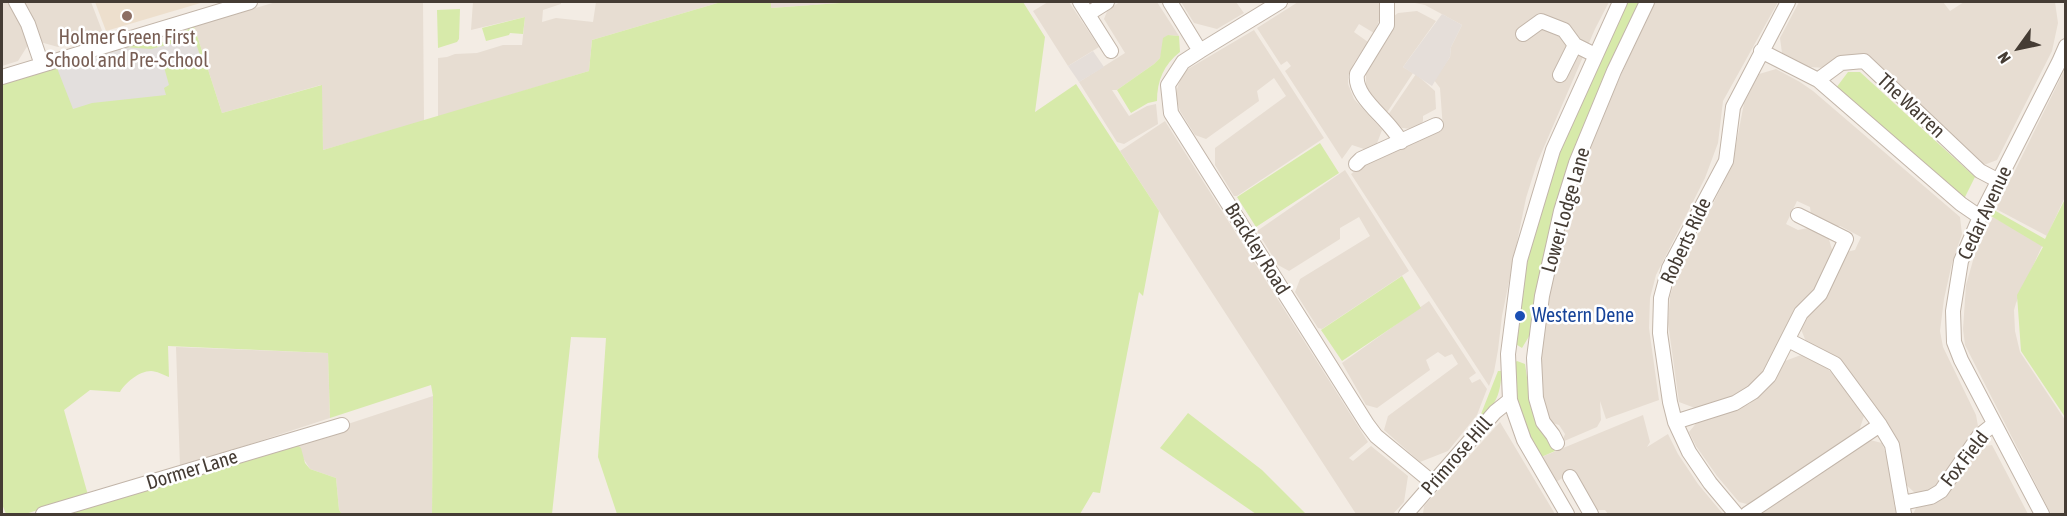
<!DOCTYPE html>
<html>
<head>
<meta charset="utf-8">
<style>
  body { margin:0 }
  #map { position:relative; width:2067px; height:516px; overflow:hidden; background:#f3ece4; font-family:"Asap Condensed",sans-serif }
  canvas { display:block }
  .frame { position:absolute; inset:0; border:3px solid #453c34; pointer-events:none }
  .north { position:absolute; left:1989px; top:18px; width:60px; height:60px; -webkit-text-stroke:4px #fff; paint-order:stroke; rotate:237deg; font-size:16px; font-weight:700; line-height:24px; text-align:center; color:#453c34 }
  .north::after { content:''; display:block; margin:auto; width:21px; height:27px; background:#453c34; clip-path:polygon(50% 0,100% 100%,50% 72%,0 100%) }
</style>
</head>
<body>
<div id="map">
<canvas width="2067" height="516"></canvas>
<div class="frame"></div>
<div class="north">N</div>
</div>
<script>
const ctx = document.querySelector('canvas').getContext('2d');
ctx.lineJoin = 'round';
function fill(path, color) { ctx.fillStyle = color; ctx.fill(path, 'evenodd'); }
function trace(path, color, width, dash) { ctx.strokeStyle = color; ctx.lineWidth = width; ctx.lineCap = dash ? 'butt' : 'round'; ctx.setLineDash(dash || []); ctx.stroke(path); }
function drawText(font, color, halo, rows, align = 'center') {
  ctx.font = font + ' "Asap Condensed",sans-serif'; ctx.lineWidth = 5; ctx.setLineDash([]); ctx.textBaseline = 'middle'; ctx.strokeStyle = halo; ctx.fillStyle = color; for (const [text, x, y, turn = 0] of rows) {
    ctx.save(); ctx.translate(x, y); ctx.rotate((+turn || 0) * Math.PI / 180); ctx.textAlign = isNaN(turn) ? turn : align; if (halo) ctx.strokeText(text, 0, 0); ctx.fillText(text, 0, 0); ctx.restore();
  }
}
fill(new Path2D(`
  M2,2H9L17,14L28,45L18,61L2,66Z
  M24,2H91L103,33L58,47L40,42L30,11Z
  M276,2H423L424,121L323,150L321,85L222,113L194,26Z
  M473,2H561V4L543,10L542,22L556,18L593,22L596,2H721L592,40L589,71L438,117V58L447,57L455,54L477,53L503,45H522L525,17L471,30Z
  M771,2H853L771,8Z
  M1048,2H1069L1099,47L1068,66L1033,11Z
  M1120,2H1157L1179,36L1168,35L1160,58L1154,64L1117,90H1112L1129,116L1147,106L1156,104L1158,124L1124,144L1117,142L1079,82L1125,53L1104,19L1108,9Z
  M1181,2H1236L1244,13L1217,29L1194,23Z
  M1298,2H1379L1381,16L1374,33L1359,24L1354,32L1368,42L1354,63L1348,76V84L1354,99L1382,130L1376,146L1364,149L1352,145L1342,159L1285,71L1291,66L1287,61L1281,65L1257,28Z
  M1410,2H1609L1595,29L1537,163L1526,198L1502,316L1498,350L1494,372L1489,386L1351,174L1362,166L1443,129L1440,88L1434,80L1450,57L1451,47L1462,25L1425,5Z
  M1654,2H1778L1723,101L1718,143L1705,178L1656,275L1650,298L1649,328L1659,400L1606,419L1600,401L1601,420L1597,427L1562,442L1565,434L1559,425L1549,422L1538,376L1542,329L1562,232L1581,163Z
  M1799,2H1943L1950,11L1964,2H2055L2058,23L2052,51L1997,160L1984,165L1870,60L1828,68L1808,67L1782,53L1780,38Z
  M1417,11L1436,21L1403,67L1413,73L1386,114L1366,92V69L1391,32L1394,16L1398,13Z
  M1254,30L1324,138L1237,196H1234L1215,165V148L1286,96L1274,78L1257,91L1259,101L1206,139L1195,135L1180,111L1177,101V89L1181,77L1188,69Z
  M1776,69L1800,82L1813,91L1960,217L1962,234L1952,263L1944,299L1940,331L1943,347L1976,415L1978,426L1936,486L1929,491L1920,494L1914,492L1904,483L1850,375L1807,344L1800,327L1846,252L1855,250L1861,237L1840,226H1834L1811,215L1810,207L1797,201L1786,224L1798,230L1808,228L1828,236L1833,253L1814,292L1800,303L1792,315L1767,367L1748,388L1736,395L1695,408L1679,402L1668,323L1670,296L1676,277L1732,166L1744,103L1759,74Z
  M2065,69V197L2047,236L1996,209Z
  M1416,74L1435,91L1436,109L1423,116V121L1419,127L1412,129L1402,128L1388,115Z
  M1165,121L1368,442L1349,458L1353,461L1371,446L1408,476L1404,502L1393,514H1356L1120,151Z
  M1345,170L1409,271L1322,329L1318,328L1295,292L1300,279L1370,236L1359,217L1340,228V239L1289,271L1278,265L1257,231Z
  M1993,217L2043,244L2016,303L2014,310L2015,331L2020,352L2065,420V514H2051L1965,345L1963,329L1966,285L1976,250Z
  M1429,301L1476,373L1469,378L1472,383L1480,379L1487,389L1477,415L1448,451L1420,462L1384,430L1388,416L1458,364L1452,354L1445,357L1438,352L1426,360L1430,370L1377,408L1366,405L1342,363Z
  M176,347L328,353L330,418L180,467Z
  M1801,355L1827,368L1843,386L1864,416L1859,431L1751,505L1739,502L1717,476L1696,446L1689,432L1698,421L1737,409L1749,404L1764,392L1773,382L1785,361Z
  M433,396L432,514H342L339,510L336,478L310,469L293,442Z
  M1643,415L1650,442L1647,447L1668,434L1678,454L1698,484L1723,514H1608L1605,510H1594L1569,471L1563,475L1564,477L1556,482L1539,458Z
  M1500,422L1555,514H1423L1424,506Z
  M1870,440L1882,443L1887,457L1896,514H1761Z
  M1992,445L2028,514H1913L1916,508L1928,505L1941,498L1980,447Z`), '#e7ddd2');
fill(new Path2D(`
  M1442,14L1462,25L1451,47L1450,57L1432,86L1403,67Z
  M1093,51L1104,67L1079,82L1068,66Z`), '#e5ded9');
fill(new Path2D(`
  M95,2H204L106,31Z`), '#eddfcd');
fill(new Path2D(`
  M721,2H771V8L853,2H1023L1045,37L1035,112L1076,84L1159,211L1143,296L1139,292L1100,493L1093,492L1080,514H617L598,457L606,338L571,337L552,514H432L433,396L431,385L330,418L328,353L168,346L169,377C164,375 156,371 151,371C139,371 125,383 120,392L90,390L64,410L88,495L25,514H6L2,504V82L123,43L147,45L164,42L194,26L222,113L322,85L323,150L589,71L592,40Z
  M1627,2H1643L1595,106L1531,333L1522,348L1514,343L1520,296L1532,240L1555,157Z
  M460,9L459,39L457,42L438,48L437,10Z
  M525,17L523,34L510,33L509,35L486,41L482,28Z
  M1168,35L1179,36L1180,52C1164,64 1157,81 1157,101L1148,103L1131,113L1117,90L1154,64L1160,58L1163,38Z
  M1848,72H1860L1975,177L1963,201L1836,88Z
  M1320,143L1339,173L1256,227L1237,197Z
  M2065,199V417L2021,351L2017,295L2043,247L1991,216L1994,210L2045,239Z
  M1402,276L1421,308L1342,361L1321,330Z
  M1517,361L1525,364L1532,410L1555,451L1539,458C1521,423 1516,403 1514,363Z
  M1498,371H1502C1500,393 1498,400 1484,417L1481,414Z
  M1188,413L1262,470L1306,514H1256L1160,448Z
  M293,442L301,448L305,463L310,469L336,478L339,510L342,514H363H60Z`), '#d7eaaa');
fill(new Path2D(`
  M194,38L201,58L179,62L164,67L169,85L164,88L166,95L92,103L73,109L57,68L124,47L151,49Z`), '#e3dfdd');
const minor = new Path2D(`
  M16,2L28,24L42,65
  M1080,2L1111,51
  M1170,2L1200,51L1183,62L1168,85L1171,113L1367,424L1376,436L1433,483
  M1387,2V25L1357,74C1353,98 1390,119 1401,142
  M1088,14L1107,2
  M1523,34L1541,21L1564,30L1575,45L1595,55
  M1200,51L1280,2
  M1761,51L1818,80L1961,204L1980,217
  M1560,75L1575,45
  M2,77L250,2
  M1818,80L1841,63L1864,61L1980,171L1999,181
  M1356,164L1361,159L1436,125
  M1788,340L1835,364L1880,425L1892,445L1904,514
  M1675,422L1735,403L1753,392L1769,376L1801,313L1820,294L1846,239L1798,215
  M1557,443L1553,435L1543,422L1536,398L1534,358L1542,296L1561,211L1576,163L1614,71L1647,2
  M1570,477L1591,514
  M1902,503L1931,497L1941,491L1979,436L1994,424
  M43,514L342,425
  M1406,514L1495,412L1510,400
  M1567,514L1524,440L1510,400L1508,354L1520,260L1553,150L1620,2
  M1736,514L1710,483L1689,452L1675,422L1670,402L1660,333L1661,298L1669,268L1726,161L1733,107L1788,2
  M1747,514L1880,425
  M2042,514L1961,360L1954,342L1953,311L1961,261L1980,217L2059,62L2066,46`);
trace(minor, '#c2b5a9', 16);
trace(minor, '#fff', 14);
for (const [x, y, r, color] of [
  [127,16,6,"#8d6e63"],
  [1520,316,6,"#1a4fb4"]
]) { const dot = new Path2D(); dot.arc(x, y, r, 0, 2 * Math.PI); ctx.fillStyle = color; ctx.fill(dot); trace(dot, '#fff', 2); }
drawText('20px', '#785e54', '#fff', [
  ["Holmer Green First",127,38],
  ["School and Pre-School",127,61]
]);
drawText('20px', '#453c34', '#fff', [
  ["The Warren",1911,106,43],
  ["Lower Lodge Lane",1566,210,-74],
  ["Cedar Avenue",1985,213,-65],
  ["Roberts Ride",1686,241,-65],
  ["Brackley Road",1257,249,58],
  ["Primrose Hill",1457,456,-49],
  ["Fox Field",1965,459,-52],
  ["Dormer Lane",192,470,-17]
]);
drawText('20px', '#164399', '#fff', [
  ["Western Dene",1532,316]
], 'left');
</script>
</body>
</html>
